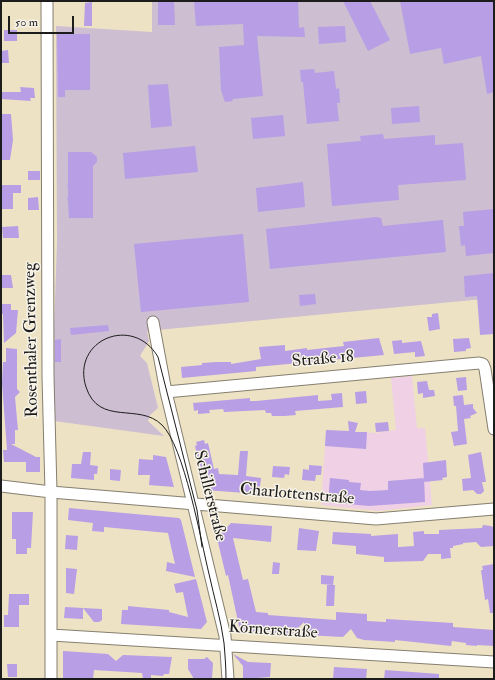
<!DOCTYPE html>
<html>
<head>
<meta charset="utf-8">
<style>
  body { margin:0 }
  #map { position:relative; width:495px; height:680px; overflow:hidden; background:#eee2c4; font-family:"IM FELL Double Pica",serif }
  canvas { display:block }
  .frame { position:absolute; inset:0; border:2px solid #1c1c1c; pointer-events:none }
  .scale { position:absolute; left:8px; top:16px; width:66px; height:18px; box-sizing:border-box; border:2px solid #1c1c1c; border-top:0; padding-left:5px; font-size:12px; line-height:14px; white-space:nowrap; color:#1c1c1c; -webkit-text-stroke:3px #f7f3e8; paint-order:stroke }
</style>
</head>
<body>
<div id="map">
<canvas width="495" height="680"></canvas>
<div class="frame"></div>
<div class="scale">50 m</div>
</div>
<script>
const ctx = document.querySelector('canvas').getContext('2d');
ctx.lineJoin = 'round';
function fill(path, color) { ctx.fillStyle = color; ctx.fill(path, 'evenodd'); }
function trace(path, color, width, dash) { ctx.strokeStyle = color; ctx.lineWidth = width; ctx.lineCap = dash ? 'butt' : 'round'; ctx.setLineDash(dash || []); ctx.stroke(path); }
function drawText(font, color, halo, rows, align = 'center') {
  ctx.font = font + ' "IM FELL Double Pica",serif'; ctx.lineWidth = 3; ctx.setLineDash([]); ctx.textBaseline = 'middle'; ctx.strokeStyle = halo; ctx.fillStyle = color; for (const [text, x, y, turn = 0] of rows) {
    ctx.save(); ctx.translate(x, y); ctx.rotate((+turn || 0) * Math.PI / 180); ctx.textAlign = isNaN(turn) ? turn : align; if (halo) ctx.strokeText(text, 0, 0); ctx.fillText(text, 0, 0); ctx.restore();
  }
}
fill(new Path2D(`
  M412,376L417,428H425L432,505L378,511L321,505L326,430L376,433L396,430L391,378Z`), '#efd0e5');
fill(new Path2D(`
  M152,1H494V298L147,331L149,341L140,356L147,363L158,408L150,415L148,421L164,436L54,421V329L57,242L56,26L152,32Z`), '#cdbed2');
fill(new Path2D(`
  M158,1H174L175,25H158Z
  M194,1H298L299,28L304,27L305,37L257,36L263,96L232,99L233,101L225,102L221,90L219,47L244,45L243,24L196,26Z
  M343,1H370L390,40L368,51Z
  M400,1H494V92L487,94L481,56L444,64L441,48L410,54Z
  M92,2V26H84L85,3Z
  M345,26L346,42L319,44L318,27Z
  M4,30H17V41H4Z
  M57,34H90V90H65V97H58Z
  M8,50L9,63H1V51Z
  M314,69L315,73L334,71L336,89L339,88L340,103H337L339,121L307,124L303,82H301L300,70Z
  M168,84L172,126L151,128L148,85Z
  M20,87L34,88L35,98H30L31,101L1,99V92H21Z
  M419,106L420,122L392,124L391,108Z
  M2,114H11L13,140L10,160H1Z
  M283,115L285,136L253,139L251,118Z
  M383,134L384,139L435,135V145L463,143L466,180L398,185L399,200L332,206L327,144L361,141L360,136Z
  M195,146L198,172L125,179L123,153Z
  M68,152H91L97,157V162L93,166V218H69L68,200L67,199L68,197V187L67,186L68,184Z
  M28,171H40V180H28Z
  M303,182L305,207L258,212L256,188Z
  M1,185H21V193H13V209H1Z
  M38,197L39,210H28V198Z
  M494,209V253L466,256L465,245L461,246L459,226H464L463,212Z
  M376,217L381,218L383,226L443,220L446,252L270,269L266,229Z
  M18,226L19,238H3L2,227Z
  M243,234L249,302L141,312L134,244Z
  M494,273V334L480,335L477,296L465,297L464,276Z
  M1,275H11L13,288H1Z
  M315,294L316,304L300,306L299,295Z
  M1,304H11V310H18L16,333L4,343L3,314H1Z
  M438,313L440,329L429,331L427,317H432V314Z
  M108,325L109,331L71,335L70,328Z
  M379,338L384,355L256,367V371L182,378L181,367L202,365V363L217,362H231V364L261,359L259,347L285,345V351L307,348V350L344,346L343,342Z
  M469,338L471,348L466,349V351L454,352L453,339Z
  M61,339V362H55V340Z
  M402,340V343L421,341L425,356L415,357V352L394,354L392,341Z
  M6,348L17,349V389L20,392L15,397L18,430H15V444H11L36,457H40V472H26V462H4L3,450H7L2,383L3,362H6Z
  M466,377L467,390L458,391L456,378Z
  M427,381L429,390H434L435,396L423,398V393L418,394L417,382Z
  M366,391L367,403L356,404L355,392Z
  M342,393L343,407L295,411L296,415L285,416H272L271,413H266L265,410L224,412L223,409L209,410L210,413L198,414V410L194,411L193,403L250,398V401H256L318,395V401L332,400L331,394Z
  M463,395L464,405L473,404V408L477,413L470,416L471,418L464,419L467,444L454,446L451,432L458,431L456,406H454L453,396Z
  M348,421L358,423L355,432H367L366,449L325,446L326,430L349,431Z
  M388,422L389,431L376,432L375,423Z
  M204,440L205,444L208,443L214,469L218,468L219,474L238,475L240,451H248L246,476L261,478L259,494L205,490L195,446L197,445L196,442Z
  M83,452H91L90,465L98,466L97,474H94V480L71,478L72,464H81Z
  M481,452L486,482H482L484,491L481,494H477L473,490L463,491L462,479L471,478L468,455Z
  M153,455L166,457L174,487L149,485L150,475H138L139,459L153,460Z
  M446,460L447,477L442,478L443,480L424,482L423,463Z
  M309,465L322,466L321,475H316L315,481L302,480L303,469L309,470Z
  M273,466L290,467L289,475L285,474L284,478L272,477Z
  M110,469L121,470L120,481L110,480Z
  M330,478L349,480V482L361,483L360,490L370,491L388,490V481L424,478L425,502L369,506L328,502Z
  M69,508L179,518L181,520L195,577L166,571L167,562L175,564L168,533L104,527V532L92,531L93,523L68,520Z
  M12,512H33L31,548H27V554H16V539H12Z
  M231,523L272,526L271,542L233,538L243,580L248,579L256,612L268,613V615L336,620V612L367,614V621L386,622V619L453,623V627L494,630V646L477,645V646L466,645V643L452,641L451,646L395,640V642L364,640L357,638L351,629L343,637L304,635V622L292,634L240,631L228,575L226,576L217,538Z
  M483,525L491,526L494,528V546L481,547L476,542L463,543V544L453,546V548H450L451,558L441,559V554H428L423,561L384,562V557L356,554V546L332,544L333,532L371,534V536L398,534V547L414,546L413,532L424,531V534H439V530L482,528Z
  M299,528L319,531L316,551L297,550Z
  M66,535L78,536L77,550L65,549Z
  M273,562L280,563L279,574H272Z
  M494,564V613H490L488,599L485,600L481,570H483L482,566Z
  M66,568L77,569L74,594L66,593Z
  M321,575L334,576L333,585L321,584Z
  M196,579L207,622L201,629L121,624L122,610H128V606L169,610V612L188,617L183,592L176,593L174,584Z
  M327,585H335L334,606H326Z
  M9,594H29V605H19V627H4V615H8Z
  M65,607L102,609V620L99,622H94L83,608V619L64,618Z
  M63,651L108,654L116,661L123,655L172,657L169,674H164L163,676L151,675V679H143L142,673L94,670L93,679H63Z
  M233,654L248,662L271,663L270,677L243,679V666Z
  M207,657L213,663L212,679H194L188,669V659H204Z
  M7,664H17V677H8Z
  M334,667L367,669L366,679H333Z
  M385,670L439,674V679H384Z`), '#b79ee5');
const minor = new Path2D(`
  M47,1L48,377L51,492V679
  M153,322L166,392L225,636L228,679
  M166,392L479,363L483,364L485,369L494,429
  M1,486L51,492L376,519L494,509
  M51,635L494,662`);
trace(minor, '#857f70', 13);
trace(minor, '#fff', 11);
trace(new Path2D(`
  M202,547L197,510L158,357C133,314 71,340 86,387C99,427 139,402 162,425C184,446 201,541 209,574C214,597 221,620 224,643C225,655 226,667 226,679`), '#1c1c1c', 1);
drawText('17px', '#1c1c1c', '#f7f3e8', [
  ["Rosenthaler Grenzweg",32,340,-91],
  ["Straße 18",323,360,-5],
  ["Charlottenstraße",297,495,5],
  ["Schillerstraße",209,496,76],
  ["Körnerstraße",273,631,4]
]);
</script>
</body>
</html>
